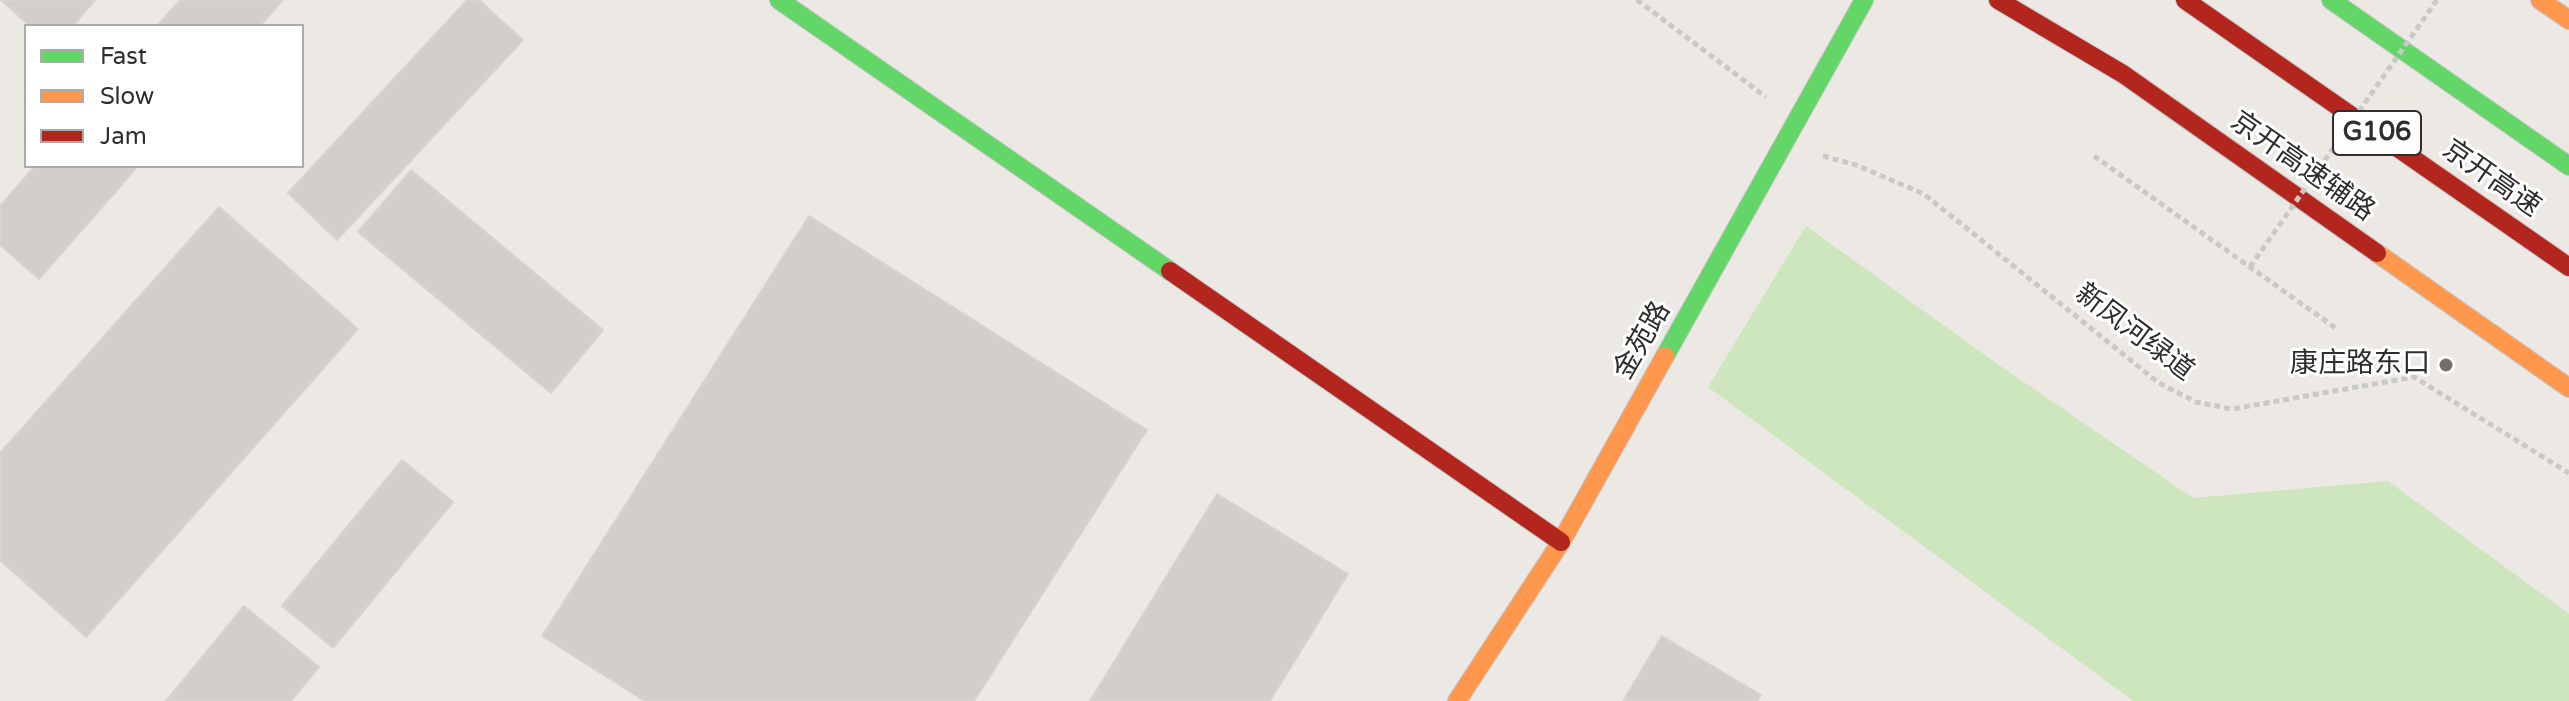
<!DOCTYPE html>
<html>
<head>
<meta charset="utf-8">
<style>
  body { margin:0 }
  #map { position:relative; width:2569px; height:701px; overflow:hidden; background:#ece8e4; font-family:"Varela Round",sans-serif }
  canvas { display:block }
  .legend { position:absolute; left:24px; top:24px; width:280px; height:144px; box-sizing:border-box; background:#fff; border:2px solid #ababab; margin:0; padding:10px 14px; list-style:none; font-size:24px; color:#2e2e2e }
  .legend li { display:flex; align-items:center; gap:16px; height:40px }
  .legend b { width:40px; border:2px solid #ababab }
</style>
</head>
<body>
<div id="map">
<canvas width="2569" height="701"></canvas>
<ul class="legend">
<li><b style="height:10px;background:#63d668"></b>Fast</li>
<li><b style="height:10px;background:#ff974d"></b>Slow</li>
<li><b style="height:10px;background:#b3261e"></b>Jam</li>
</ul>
</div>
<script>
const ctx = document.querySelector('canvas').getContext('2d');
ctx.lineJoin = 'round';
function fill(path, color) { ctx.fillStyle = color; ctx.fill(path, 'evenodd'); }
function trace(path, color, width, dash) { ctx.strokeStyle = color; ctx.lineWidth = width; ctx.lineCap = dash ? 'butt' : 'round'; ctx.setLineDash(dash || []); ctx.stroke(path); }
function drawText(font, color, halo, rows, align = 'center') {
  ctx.font = font + ' "Varela Round","Noto Sans SC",sans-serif'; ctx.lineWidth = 6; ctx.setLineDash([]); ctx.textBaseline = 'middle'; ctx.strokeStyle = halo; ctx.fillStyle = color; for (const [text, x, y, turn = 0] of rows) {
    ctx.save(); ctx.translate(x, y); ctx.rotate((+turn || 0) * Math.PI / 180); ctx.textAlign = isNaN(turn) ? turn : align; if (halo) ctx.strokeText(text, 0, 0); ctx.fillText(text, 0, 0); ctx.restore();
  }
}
fill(new Path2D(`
  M1806,226L1996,363L2193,498L2388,481L2569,614V701H2133L1708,387Z`), '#cee6be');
const building = new Path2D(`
  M1,0H95L73,26H30Z
  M180,0H283L260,26H157Z
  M467,0H479L523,40L337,240L288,193Z
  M35,166H138L39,279L0,245V206Z
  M411,170L603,330L551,393L358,232Z
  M219,207L358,329L86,637L0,560V453Z
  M809,216L1147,430L974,701H645L542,636Z
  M402,460L453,502L333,648L282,606Z
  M1217,494L1348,574L1270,701H1090Z
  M244,606L319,667L291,701H166Z
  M1662,636L1761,695L1757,701H1623Z`);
fill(building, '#d1cecb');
trace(building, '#d7d4d0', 2);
const fast = new Path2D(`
  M779,0L1170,271
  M2331,0L2569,166
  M1665,356L1864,0`);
const slow = new Path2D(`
  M2540,0L2569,20
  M2377,253L2569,388
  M1457,701L1561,542L1665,356`);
const jam = new Path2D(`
  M1998,0L2123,74L2377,253
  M2185,0L2569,267
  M1170,271L1561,542`);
trace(fast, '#c5c4c5', 20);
trace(slow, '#c5c4c5', 20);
trace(jam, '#c5c4c5', 20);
trace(new Path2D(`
  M1637,0L1766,97
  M1823,156L1856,165L1924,194L2159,383L2196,402L2232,409L2414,377L2569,473
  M2094,156L2337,329`), '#c9c9c8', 5, [6, 4]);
trace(fast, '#63d668', 18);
trace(slow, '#ff974d', 18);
trace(jam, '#b3261e', 18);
trace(new Path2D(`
  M2250,267L2437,0`), '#c9c9c8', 5, [6, 4]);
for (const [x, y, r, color] of [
  [2446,365,8,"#706f6e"]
]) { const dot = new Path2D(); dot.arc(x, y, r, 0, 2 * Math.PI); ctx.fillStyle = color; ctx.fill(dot); trace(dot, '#fff', 3); }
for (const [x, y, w] of [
  [2377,133,88]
]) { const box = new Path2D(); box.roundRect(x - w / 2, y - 22, w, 44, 6); ctx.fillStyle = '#fff'; ctx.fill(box); trace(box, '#2e2e2e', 2); }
drawText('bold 26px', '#2e2e2e', null, [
  ["G106",2377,133]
]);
drawText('28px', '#2e2e2e', '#fff', [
  ["京开高速辅路",2302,167,35],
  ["京开高速",2491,179,35],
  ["新凤河绿道",2134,333,37],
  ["金苑路",1643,341,-60]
]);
drawText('28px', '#2e2e2e', '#fff', [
  ["康庄路东口",2430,365]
], 'right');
</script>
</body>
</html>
